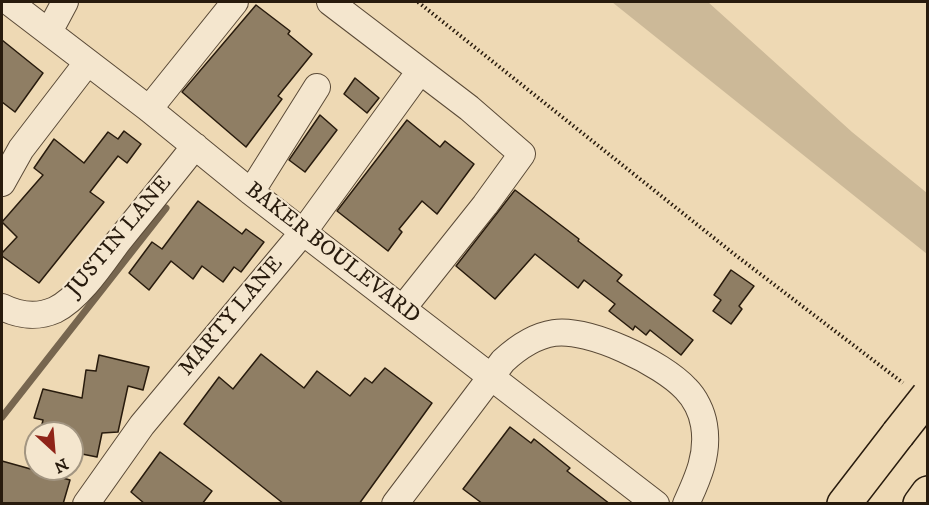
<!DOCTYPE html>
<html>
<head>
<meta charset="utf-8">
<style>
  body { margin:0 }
  #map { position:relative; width:929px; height:505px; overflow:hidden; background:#eed9b4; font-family:"IM FELL DW Pica",serif }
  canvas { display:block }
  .frame { position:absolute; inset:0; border:3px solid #281b0d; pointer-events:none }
  .north { position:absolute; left:24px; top:421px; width:60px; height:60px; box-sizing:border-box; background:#f4e6ce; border:2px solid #a29581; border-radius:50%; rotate:154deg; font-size:16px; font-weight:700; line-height:24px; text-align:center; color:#281b0d }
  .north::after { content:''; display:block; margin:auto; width:21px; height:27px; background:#8f2418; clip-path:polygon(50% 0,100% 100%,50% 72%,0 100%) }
</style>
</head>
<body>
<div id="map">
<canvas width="929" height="505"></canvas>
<div class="frame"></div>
<div class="north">N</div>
</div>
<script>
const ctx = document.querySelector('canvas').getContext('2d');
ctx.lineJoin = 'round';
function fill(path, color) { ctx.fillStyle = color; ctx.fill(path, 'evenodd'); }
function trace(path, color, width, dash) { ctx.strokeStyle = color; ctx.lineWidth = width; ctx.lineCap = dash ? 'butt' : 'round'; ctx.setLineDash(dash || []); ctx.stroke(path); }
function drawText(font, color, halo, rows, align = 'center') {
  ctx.font = font + ' "IM FELL DW Pica",serif'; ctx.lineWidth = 4.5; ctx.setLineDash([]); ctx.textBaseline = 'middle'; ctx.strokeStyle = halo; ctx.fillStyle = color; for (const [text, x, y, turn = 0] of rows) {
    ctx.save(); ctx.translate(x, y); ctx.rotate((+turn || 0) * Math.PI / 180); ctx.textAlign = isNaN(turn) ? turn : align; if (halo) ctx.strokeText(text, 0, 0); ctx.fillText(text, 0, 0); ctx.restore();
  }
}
fill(new Path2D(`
  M612,2H708L852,132L927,193V254Z`), '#ccb998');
trace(new Path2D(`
  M2,417L166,208`), '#77664f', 7);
const building = new Path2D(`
  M256,5L290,31L288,34L312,54L278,96L282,99L246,147L182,92Z
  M2,40L43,73L15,112L2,102Z
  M355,78L379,98L367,113L344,94Z
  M320,115L337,130L305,172L289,160Z
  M407,120L440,147L445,141L474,164L437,214L422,201L399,229L402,232L388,251L337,211Z
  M124,131L141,144L127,163L118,156L90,192L104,202L39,283L2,256V253L17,237L2,222L43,175L34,168L54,139L84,163L108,132L118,139Z
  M515,190L579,239L578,241L622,275L617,281L693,340L681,355L650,330L646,335L635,326L633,330L609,311L615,304L584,280L578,288L535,254L495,299L456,266Z
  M198,201L242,234L246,229L264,242L241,272L234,267L223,282L202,266L193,279L171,261L149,290L129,273L152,242L162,249Z
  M731,270L754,286L739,306L742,309L731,324L713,311L721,300L714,295Z
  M261,354L304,388L317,371L350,396L365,378L372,383L385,368L432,403L359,504H284L184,424L219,377L233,389Z
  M99,355L149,367L143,390L128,386L118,432L102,433L97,457L72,452V433H40L43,420L34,418L43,389L82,398L86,370L96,371Z
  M510,427L531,443L534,439L570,468L567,471L610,504H483L463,489Z
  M160,452L212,491L202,504H145L131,492Z
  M2,461L70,480L63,504H2Z`);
fill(building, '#8f7e64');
trace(building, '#281b0d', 1.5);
const street = new Path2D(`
  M9,2L149,109L251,192L656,504
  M330,2L469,108L522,154L485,205L403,308
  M49,32L65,2
  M149,109L235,2
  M2,183L21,149L87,63
  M251,192L317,87
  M2,307C18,315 37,318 55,310C79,298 101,265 117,243C143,211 169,179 195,146
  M86,504L142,425L304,231L420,71
  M395,504L503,361C517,348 534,336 554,333C589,328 662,363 686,389C695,398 702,412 704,425C709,454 698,478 686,504`);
const highway = new Path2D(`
  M844,504L898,434
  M920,504L928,493`);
trace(street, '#5a4a37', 28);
trace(highway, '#281b0d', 36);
trace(new Path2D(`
  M418,2L734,254L903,383`), '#281b0d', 4, [1.5, 3]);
trace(street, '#f4e6ce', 26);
trace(highway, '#eed9b4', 33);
const highwayBridge = new Path2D(`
  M898,434L928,396`);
trace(highwayBridge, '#281b0d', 36, []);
trace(highwayBridge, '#eed9b4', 33);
drawText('22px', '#281b0d', '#f4e6ce', [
  ["JUSTIN LANE",120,237,-50],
  ["BAKER BOULEVARD",332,254,38],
  ["MARTY LANE",232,317,-50]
]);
</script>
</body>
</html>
